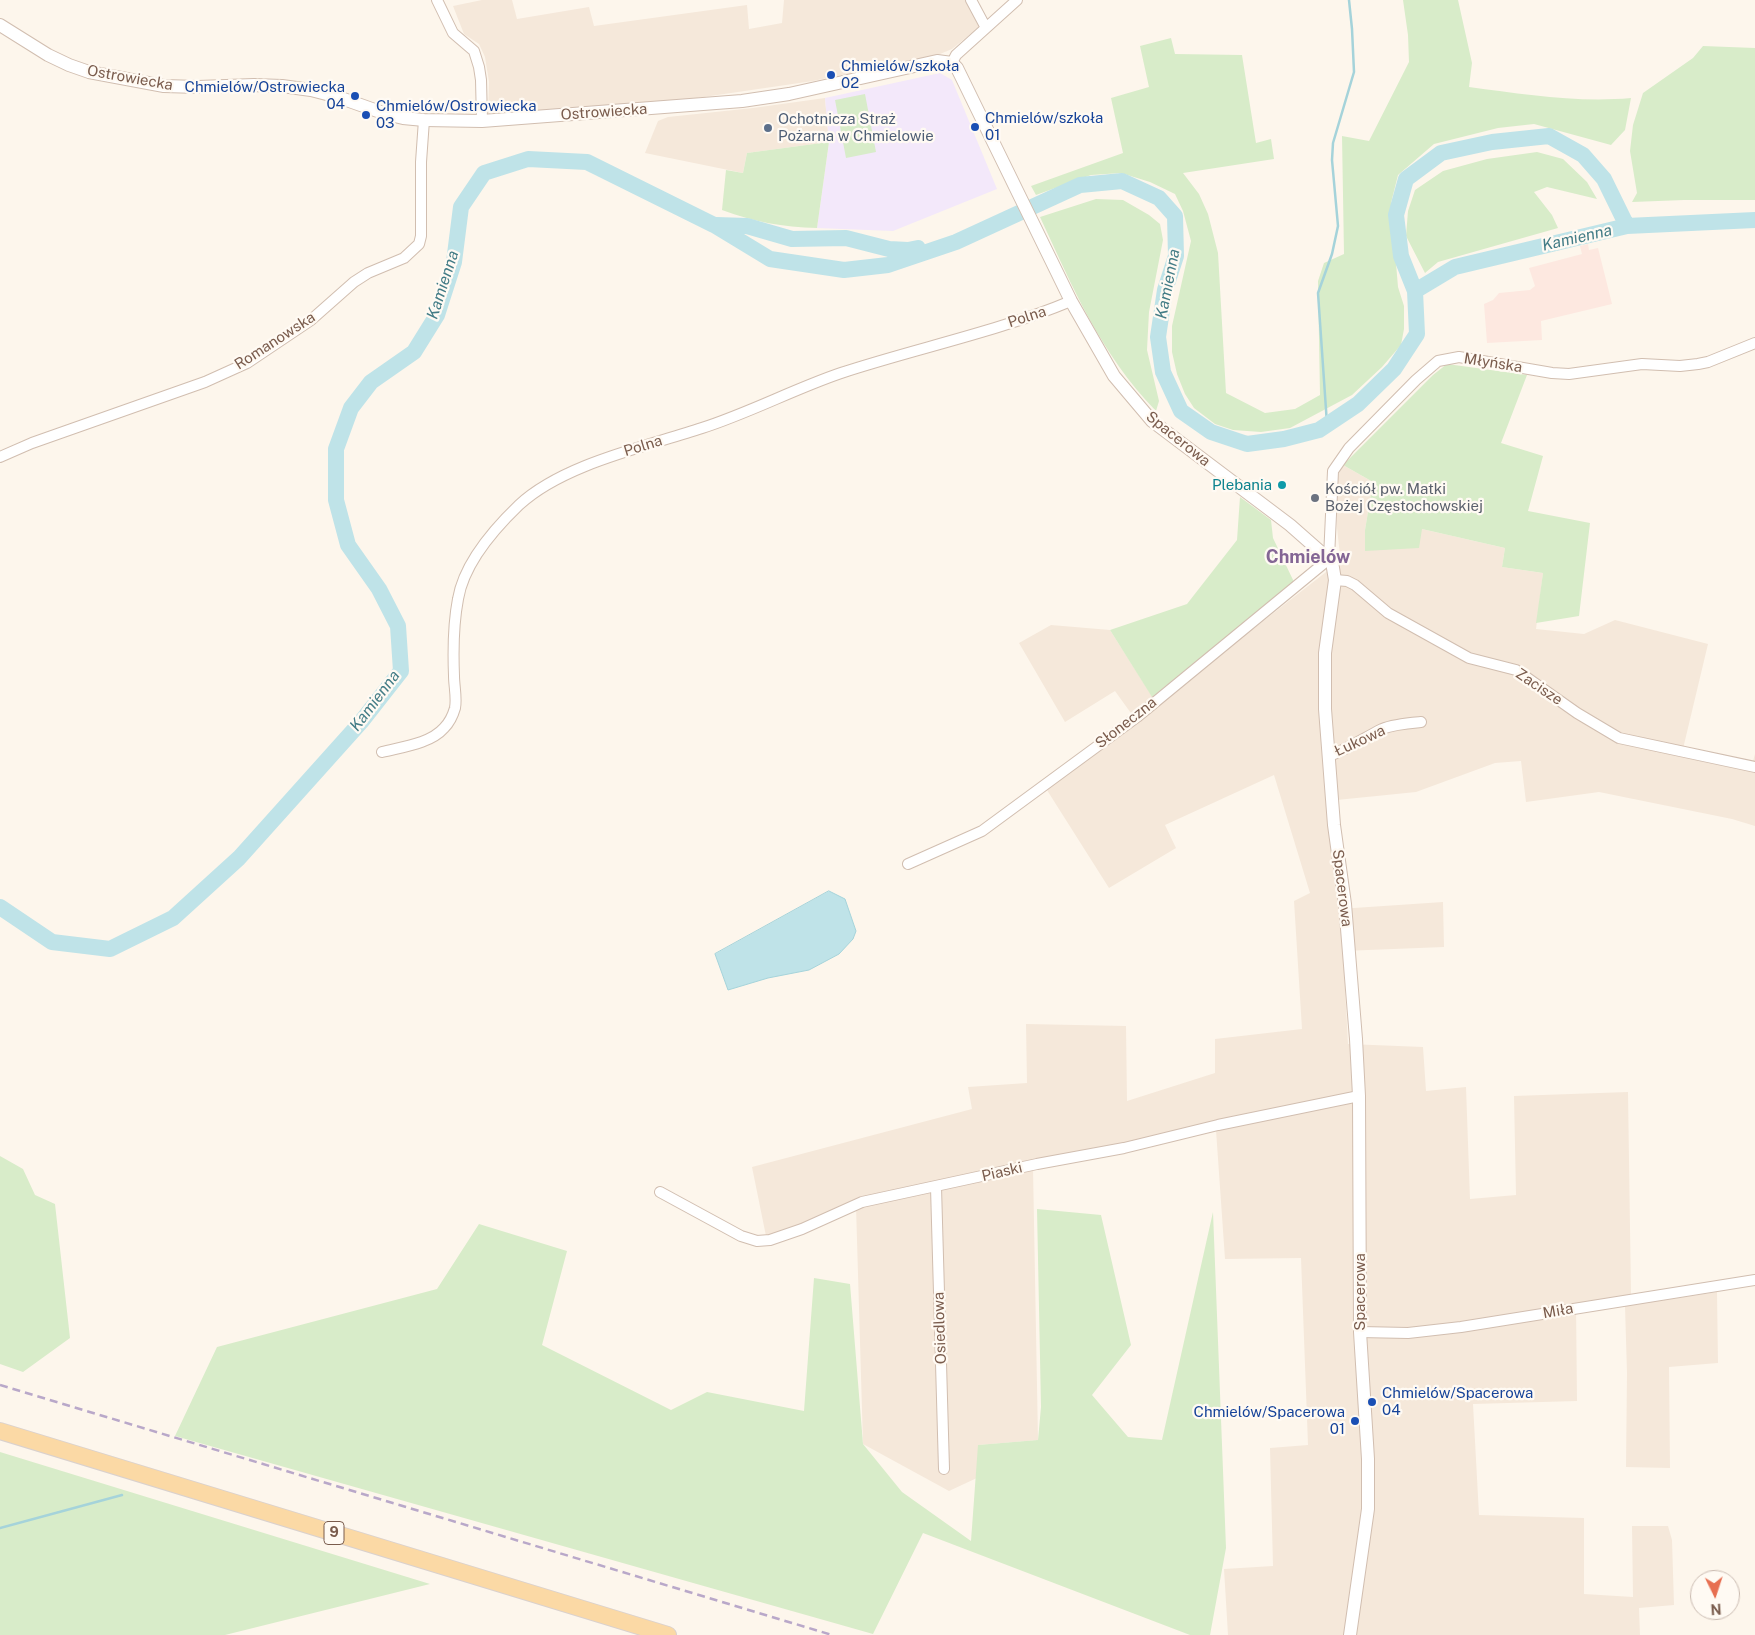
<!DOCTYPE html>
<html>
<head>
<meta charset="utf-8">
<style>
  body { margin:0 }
  #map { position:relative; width:1755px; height:1635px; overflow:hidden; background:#fdf6ec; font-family:"Public Sans",sans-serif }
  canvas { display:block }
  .north { position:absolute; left:1690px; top:1570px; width:50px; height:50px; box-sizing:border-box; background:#fffaf3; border:1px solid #cabbb1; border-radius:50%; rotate:176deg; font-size:14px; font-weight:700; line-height:20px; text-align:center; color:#7a5c4d }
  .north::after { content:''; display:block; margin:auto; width:18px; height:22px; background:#e76f51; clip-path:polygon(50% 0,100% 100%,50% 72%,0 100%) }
</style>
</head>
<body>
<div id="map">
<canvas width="1755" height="1635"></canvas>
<div class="north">N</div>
</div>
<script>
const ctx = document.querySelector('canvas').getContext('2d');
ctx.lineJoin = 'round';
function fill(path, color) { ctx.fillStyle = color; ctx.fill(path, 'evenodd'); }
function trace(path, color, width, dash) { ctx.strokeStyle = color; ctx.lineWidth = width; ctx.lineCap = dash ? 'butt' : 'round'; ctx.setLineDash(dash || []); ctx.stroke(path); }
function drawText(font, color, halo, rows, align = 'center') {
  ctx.font = font + ' "Public Sans",sans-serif'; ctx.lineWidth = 4.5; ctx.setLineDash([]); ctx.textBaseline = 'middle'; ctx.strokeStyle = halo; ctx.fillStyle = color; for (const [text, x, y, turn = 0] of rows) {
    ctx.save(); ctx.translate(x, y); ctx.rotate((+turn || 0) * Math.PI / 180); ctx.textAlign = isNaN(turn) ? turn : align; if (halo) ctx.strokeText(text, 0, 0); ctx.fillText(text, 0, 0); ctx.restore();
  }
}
fill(new Path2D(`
  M482,0H512L517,19L589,7L594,26L747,5L749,29L782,23L784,0H967L979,27L952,49L940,54L813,81L690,99L488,115L489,82L485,57L479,44L464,34L453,6Z
  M825,98L829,142L747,153L743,173L645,153L658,121L668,117L753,108Z
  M1343,465L1373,482L1365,530L1422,529L1505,548L1502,567L1543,573L1536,629L1584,634L1615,620L1708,644L1682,753L1751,769L1755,754V826L1732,819L1599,792L1526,802L1521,761L1495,763L1416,792L1327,801L1339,909L1443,902L1444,947L1343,951L1348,1044L1423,1047L1426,1091L1466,1087L1470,1199L1516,1195L1514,1096L1628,1092L1631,1295L1576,1304L1577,1401L1473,1404L1479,1515L1584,1518V1594L1633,1597L1632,1526H1668L1672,1540L1674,1605L1639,1608L1640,1635H1228L1224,1569L1273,1566L1270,1448L1308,1445L1301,1258L1225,1259L1216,1130L1033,1168L1038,1440L978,1445L979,1477L949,1491L863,1444L856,1206L767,1241L752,1167L972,1109L968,1087L1027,1083L1026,1024L1126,1026L1127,1101L1215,1073V1039L1302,1029L1294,901L1310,893L1274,775L1165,825L1176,848L1109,888L1045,787L1133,716L1115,691L1065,722L1019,643L1051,625L1110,630L1157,704L1326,572L1341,564L1337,528V477Z
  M1717,1292L1718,1363L1669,1367L1670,1468L1626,1467L1627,1373L1625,1306Z`), '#f5e8da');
fill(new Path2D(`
  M1588,244L1589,250L1598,248L1612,304L1541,321L1542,340L1487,343L1484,304L1493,300L1499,293L1530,290L1535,286L1529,268L1582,254L1580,246Z`), '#fde8e0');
fill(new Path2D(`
  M940,73L952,80L997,189L893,231L817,228L829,142L825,98Z`), '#f3e8fa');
fill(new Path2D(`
  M1403,0H1458L1472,63L1469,87C1523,94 1577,103 1631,98L1625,130L1611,145L1534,124L1498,128L1434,144L1398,175L1391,203L1398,287L1404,306V329L1401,345L1382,367L1352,395L1290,428L1261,432L1233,430L1215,424L1194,408L1185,394L1177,374L1172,352V326L1191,241L1183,211L1175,194L1150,182L1121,173L1091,175L1036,195L1031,186L1123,153L1111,98L1149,87L1140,46L1171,38L1175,54L1242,55L1256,143L1271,139L1274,159L1183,173L1199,194L1208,214L1218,253L1226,393L1265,413L1295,409L1320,395L1318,281L1324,263L1344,254L1342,136L1369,141L1409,62L1408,35Z
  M1703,46L1755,48V200H1684L1632,202L1637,193L1630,151L1633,125L1643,93L1693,58Z
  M865,94L876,152L846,158L835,100Z
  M829,142L817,228C782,227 755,222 722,210L726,170L743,173L747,153Z
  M1537,152L1563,159L1587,182L1597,199L1547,187L1534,192L1552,215L1558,228L1438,262L1425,273L1406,236L1408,211L1415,190L1443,171L1487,159Z
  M1096,199L1123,200L1149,215L1160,224L1163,240L1149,312L1147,350L1159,401L1156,411C1100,353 1073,288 1040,217Z
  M1447,364L1527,375L1501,443L1543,456L1528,511L1590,523L1579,616L1536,623L1543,573L1502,567L1505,548L1422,529L1419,548L1365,551V530L1373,482L1343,465L1433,375Z
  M1240,497L1271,520L1273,538L1294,582L1152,697L1110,630L1187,604L1237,540Z
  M0,1156L23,1169L35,1195L55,1204L70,1338L23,1372L0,1364Z
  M1037,1209L1101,1215L1131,1345L1092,1395L1128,1437L1162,1440L1213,1212L1226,1548L1210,1635H1190L923,1533L873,1634L175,1436L217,1347L437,1289L479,1224L567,1251L542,1345L671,1410L707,1392L804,1411L814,1278L850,1284L863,1444L902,1492L971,1541L978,1445L1038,1440L1041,1407Z
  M0,1452L430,1584L225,1635H0Z`), '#d8ecc9');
const water = new Path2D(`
  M829,891L845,899L856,931L853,939L839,954L809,970L768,978L728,990L715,954Z`);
fill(water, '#bfe3e8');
trace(water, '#a5d3da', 1);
trace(new Path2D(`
  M1327,424L1318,293L1332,254L1338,226L1332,160L1333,143L1354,72L1352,29L1349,0
  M0,1528L122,1495`), '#a5d3da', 2.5);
trace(new Path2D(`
  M716,225L747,226L792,239L846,238L889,249L908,250L918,248
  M1415,291L1401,256L1396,215L1406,179L1441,153L1492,142L1549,136L1583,155L1604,179L1627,226
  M0,907L52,942L110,949L173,918L239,858L361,722L401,671L398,626L379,589L348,545L336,500V449L351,408L371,382L414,352L437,315L454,262L461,207L484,173L528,159L587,162L714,225L770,259L844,270L888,265L956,242L1080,185L1122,181L1159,198L1175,216L1176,256L1165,290L1158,337L1163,372L1181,411L1211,432L1247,444L1284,439L1319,430L1358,404L1394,369L1417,334L1415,291L1455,267L1627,226L1755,220`), '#bfe3e8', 16);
const minor = new Path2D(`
  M437,0L453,33L474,51L479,67L481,80L482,121
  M971,0L986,28
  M952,63L956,55L1017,0
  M0,457L32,443L205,382L247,363L311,320L354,282L368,273L404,258L419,244L421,236V162L424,120
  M1335,580L1347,581L1355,585L1388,613L1469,658L1516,670L1577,713L1619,738L1755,767
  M382,752C401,747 430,744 444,728C449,723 453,715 455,708C457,698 454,686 454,676C453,651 453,625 458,599C464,563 493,530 519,505C563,464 645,447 702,428C749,413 794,389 841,373C917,348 997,332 1071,301
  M1329,756C1348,749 1364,738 1382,729C1394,724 1409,723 1421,722
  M908,864L982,831L1137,717L1323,564L1329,558L1333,471L1349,448L1416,380L1438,361L1459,357L1552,373L1569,374L1642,364L1680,366L1698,364L1708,362L1755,343
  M936,1187L944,1469
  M660,1192L741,1236L757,1241L770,1240L802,1229L862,1202L1037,1164L1124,1148L1218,1125L1359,1096
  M1360,1332L1408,1333L1461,1327L1755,1280`);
const tertiary = new Path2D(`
  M0,25L48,55L69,65L89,72L164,86L198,87L254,85L282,86L311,90L338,97L386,114L403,118L424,120L482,121L742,101L789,94L937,61L952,63L957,68L1071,301L1114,376L1152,421L1290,525L1332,562L1335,580L1325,653V709L1334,825L1345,904L1356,1039L1359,1096L1360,1332L1368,1459V1509L1350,1635`);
const primary = new Path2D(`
  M0,1431L668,1635`);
trace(minor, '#d1beb0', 12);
trace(tertiary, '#d1beb0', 14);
trace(primary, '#dad1cd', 18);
trace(minor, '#fff', 10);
trace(tertiary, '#fff', 12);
trace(primary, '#fbd9a5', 16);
trace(new Path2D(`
  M0,1385L832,1635`), '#b9a8c9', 2.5, [8, 5]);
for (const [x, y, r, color] of [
  [831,75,5,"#1a4fb4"],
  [355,96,5,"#1a4fb4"],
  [366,115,5,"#1a4fb4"],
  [975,127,5,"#1a4fb4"],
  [768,128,5,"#5c6f8a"],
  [1282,485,5,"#0f9aa8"],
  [1315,498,5,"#6b7280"],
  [1372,1402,5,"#1a4fb4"],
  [1355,1421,5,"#1a4fb4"]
]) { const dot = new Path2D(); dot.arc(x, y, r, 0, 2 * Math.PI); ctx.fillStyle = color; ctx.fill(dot); trace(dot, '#fffaf3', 2); }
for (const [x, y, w] of [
  [334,1533,20]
]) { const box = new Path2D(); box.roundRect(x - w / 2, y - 11.5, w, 23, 4); ctx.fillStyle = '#fffaf3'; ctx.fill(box); trace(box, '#7a5c4d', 1); }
drawText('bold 14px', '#7a5c4d', null, [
  ["9",334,1533]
]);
drawText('15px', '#164399', '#fffaf3', [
  ["Chmielów/szkoła",841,66],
  ["02",841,83],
  ["Chmielów/Ostrowiecka",345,87,"right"],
  ["04",345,104,"right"],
  ["Chmielów/Ostrowiecka",376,106],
  ["03",376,123],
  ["Chmielów/szkoła",985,118],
  ["01",985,135],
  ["Chmielów/Spacerowa",1382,1393],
  ["04",1382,1410],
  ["Chmielów/Spacerowa",1345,1412,"right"],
  ["01",1345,1429,"right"]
], 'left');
drawText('15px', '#7a5c4d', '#fffaf3', [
  ["Ostrowiecka",130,78,10],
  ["Ostrowiecka",604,112,-4],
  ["Polna",1027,317,-18],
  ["Romanowska",275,341,-33],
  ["Młyńska",1493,363,9],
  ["Spacerowa",1178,439,39],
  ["Polna",643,446,-17],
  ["Zacisze",1539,687,34],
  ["Słoneczna",1126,723,-38],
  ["Łukowa",1360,741,-25],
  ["Spacerowa",1342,888,83],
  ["Piaski",1002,1172,-13],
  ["Spacerowa",1360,1292,-90],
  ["Miła",1558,1311,-10],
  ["Osiedlowa",940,1328,-92]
]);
drawText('15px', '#4e5e75', '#fffaf3', [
  ["Ochotnicza Straż",778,119],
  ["Pożarna w Chmielowie",778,136]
], 'left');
drawText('15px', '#0d838f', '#fffaf3', [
  ["Plebania",1272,485]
], 'right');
drawText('15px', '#5b616d', '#fffaf3', [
  ["Kościół pw. Matki",1325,489],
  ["Bożej Częstochowskiej",1325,506]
], 'left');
drawText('italic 16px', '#437c86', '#fffaf3', [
  ["Kamienna",1577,238,-13],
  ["Kamienna",1168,284,-79],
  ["Kamienna",443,285,-72],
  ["Kamienna",375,701,-53]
]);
drawText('bold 18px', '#846695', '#fffaf3', [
  ["Chmielów",1308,557]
]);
</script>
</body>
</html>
